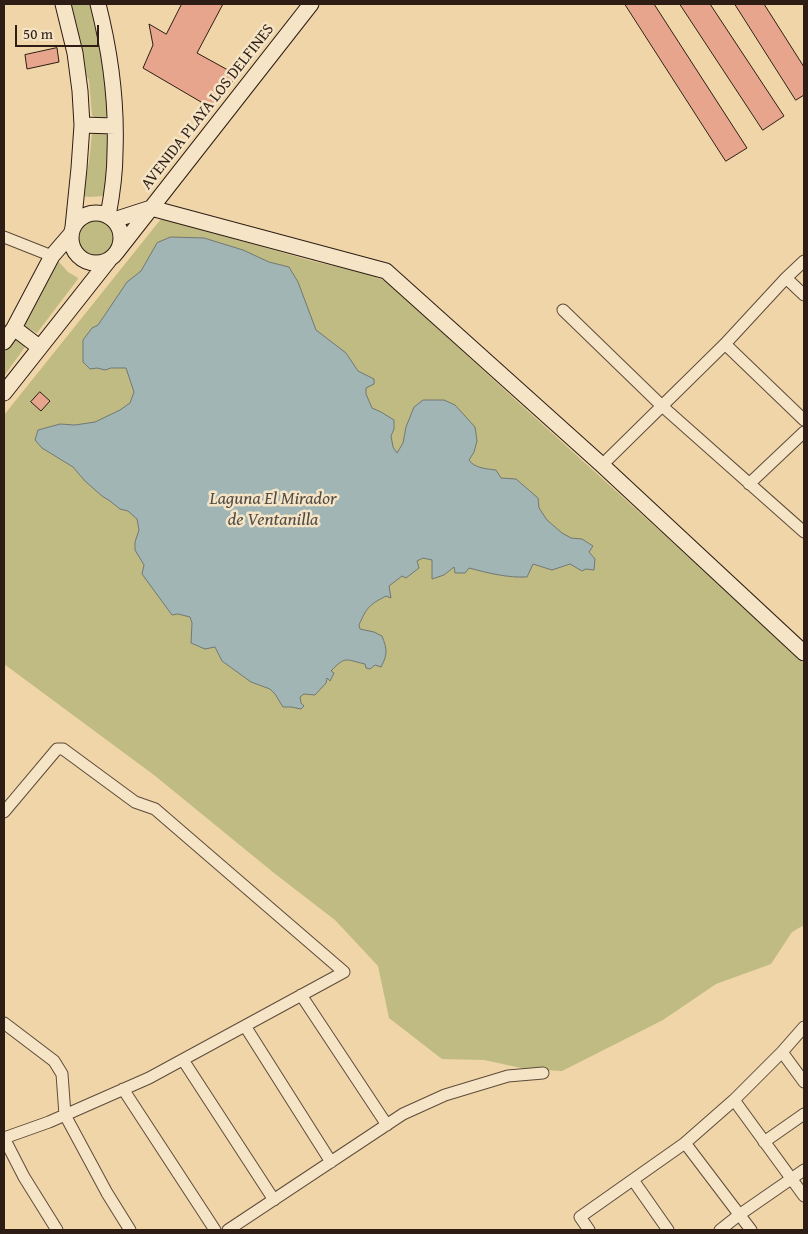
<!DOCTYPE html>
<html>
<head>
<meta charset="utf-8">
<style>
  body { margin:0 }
  #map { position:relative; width:808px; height:1234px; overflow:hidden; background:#efd5a7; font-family:"Gentium Book Plus",serif }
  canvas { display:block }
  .frame { position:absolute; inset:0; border:5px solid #2d1d15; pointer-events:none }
  .scale { position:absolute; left:15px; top:25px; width:84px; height:22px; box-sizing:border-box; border:2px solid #2d1d15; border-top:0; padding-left:6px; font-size:15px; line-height:18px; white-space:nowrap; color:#2d1d15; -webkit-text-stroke:4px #f5e4c6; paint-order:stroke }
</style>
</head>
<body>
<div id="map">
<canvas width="808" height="1234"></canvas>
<div class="frame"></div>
<div class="scale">50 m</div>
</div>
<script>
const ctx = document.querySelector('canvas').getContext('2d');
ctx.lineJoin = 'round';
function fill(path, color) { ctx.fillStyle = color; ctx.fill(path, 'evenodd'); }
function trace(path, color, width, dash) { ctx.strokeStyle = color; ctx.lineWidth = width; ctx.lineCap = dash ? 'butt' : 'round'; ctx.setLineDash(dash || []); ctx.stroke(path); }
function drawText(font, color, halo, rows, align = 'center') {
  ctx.font = font + ' "Gentium Book Plus",serif'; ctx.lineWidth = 5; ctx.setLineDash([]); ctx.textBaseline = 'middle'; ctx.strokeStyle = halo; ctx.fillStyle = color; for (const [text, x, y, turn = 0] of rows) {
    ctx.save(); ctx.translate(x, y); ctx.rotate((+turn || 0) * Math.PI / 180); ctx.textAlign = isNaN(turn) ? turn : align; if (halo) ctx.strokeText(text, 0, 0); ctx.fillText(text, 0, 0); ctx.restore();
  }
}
fill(new Path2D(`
  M68,4H90L103,59L108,113L105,118L96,119L92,115L89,80L82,69Z
  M93,131H108L111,135L104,196C98,196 88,198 84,196L83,192L89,162L92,134Z
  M161,219L175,222L312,261L364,273L386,281L520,404L746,609L804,664V925L792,932L771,964L716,984L663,1020L562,1071L526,1069L484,1060L442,1059L389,1018L378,966L335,920L274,873L154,775L4,664V415Z
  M78 239a18 18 0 1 1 36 0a18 18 0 1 1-36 0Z
  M58,261L68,272L78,278V279L37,333L24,326V324Z
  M16,339L25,344V347L4,376C4,360 1,349 16,339Z`), '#c0bb82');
const water = new Path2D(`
  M171,237L204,238L243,250L269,262L289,267L298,282L316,330L346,353L358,371L374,379V384L366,388V394L372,408L381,412L394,420V429L391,436L393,447L397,453L403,443L406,427L414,407L423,400H444L455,405L475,427L477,441L474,452L469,460C474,468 487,469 496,470L501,478L516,479L538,498L539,508L547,520L562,533L571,538L582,539L593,546L589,552L595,559L594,570L586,569L582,571L570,564L552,570L533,564L527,577C508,578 488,573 469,568L465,573H455L454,567L444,575L432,579V560L423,558L417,561L419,568L406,578L402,576L389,586L391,598L386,596C369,605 367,607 359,625L360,629L374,632L382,636C387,649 388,654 381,667L375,665L370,669L366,668L365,664C346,660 346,655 331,671L334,673L330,681L327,678L326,683L315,695L304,694L300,697L301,703L304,706L301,709L291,707H283L275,694L270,689L251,682L222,661L215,647L205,649L191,643L192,623L190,617L178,614L172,615L142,574L144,565L135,550V542L139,530L137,519L128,511L120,509L110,501L102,496L85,481L73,467L42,448L35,440L38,430L60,424L75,425L95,422L120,410L130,403L134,392L126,368H111L105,370L97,368L90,369L83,362V340L92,328L98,325L127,282L141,271L157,243Z`);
fill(water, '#a0b5b4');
trace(water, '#727874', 1);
const building = new Path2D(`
  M182,4H223L197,53L237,75L213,109L143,68L153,45L149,24L166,34Z
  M625,4H654L747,148L726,161Z
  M680,4H710L784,116L763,130Z
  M735,4H764L804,67V95L796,100Z
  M57,48L59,62L27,69L25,55Z
  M40,392L50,401L41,411L31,402Z`);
fill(building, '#e6a58c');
trace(building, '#2d1d15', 1);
const street = new Path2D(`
  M4,237L52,256
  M786,278L804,295
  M563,310L662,406L804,532
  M725,344L804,420
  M602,465L725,344L786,278L804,261
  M749,484L804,432
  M4,812L57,749H63L135,802L155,809L344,972L149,1078L49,1122L4,1138
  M301,995L387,1125
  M4,1023L54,1061L62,1074L65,1115L107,1193L130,1230
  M245,1026L331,1162
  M782,1052L804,1082
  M183,1060L274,1200
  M123,1089L215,1230
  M734,1100L804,1196
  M4,1138L24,1177L57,1230
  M764,1142L804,1114
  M685,1143L751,1230
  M633,1180L668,1230
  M228,1230L403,1114L445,1095L508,1076L543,1073
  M589,1230L580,1217L685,1143L734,1100L782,1052L804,1027
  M720,1230L739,1215L804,1170`);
const secondary = new Path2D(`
  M63,4L75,53L80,91L82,125L79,168L73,227
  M98,4C110,51 117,102 115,152C115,173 112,195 108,216
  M82,125L115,126
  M151,208L386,271L602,465L804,653
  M71 238a25 25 0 1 1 50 0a25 25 0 1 1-50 0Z
  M114,220L151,208
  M116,253L311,4
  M14,328L39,347
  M4,342L14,328L52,256L71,234
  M4,393L109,260`);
trace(street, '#5e4b3a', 13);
trace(secondary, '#2d1d15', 17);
trace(street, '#f5e4c6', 11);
trace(secondary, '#f5e4c6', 15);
drawText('16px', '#2d1d15', '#f5e4c6', [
  ["AVENIDA PLAYA LOS DELFINES",208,107,-52]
]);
drawText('italic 18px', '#504b45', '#f5e4c6', [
  ["Laguna El Mirador",273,499],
  ["de Ventanilla",273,520]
]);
</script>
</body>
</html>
